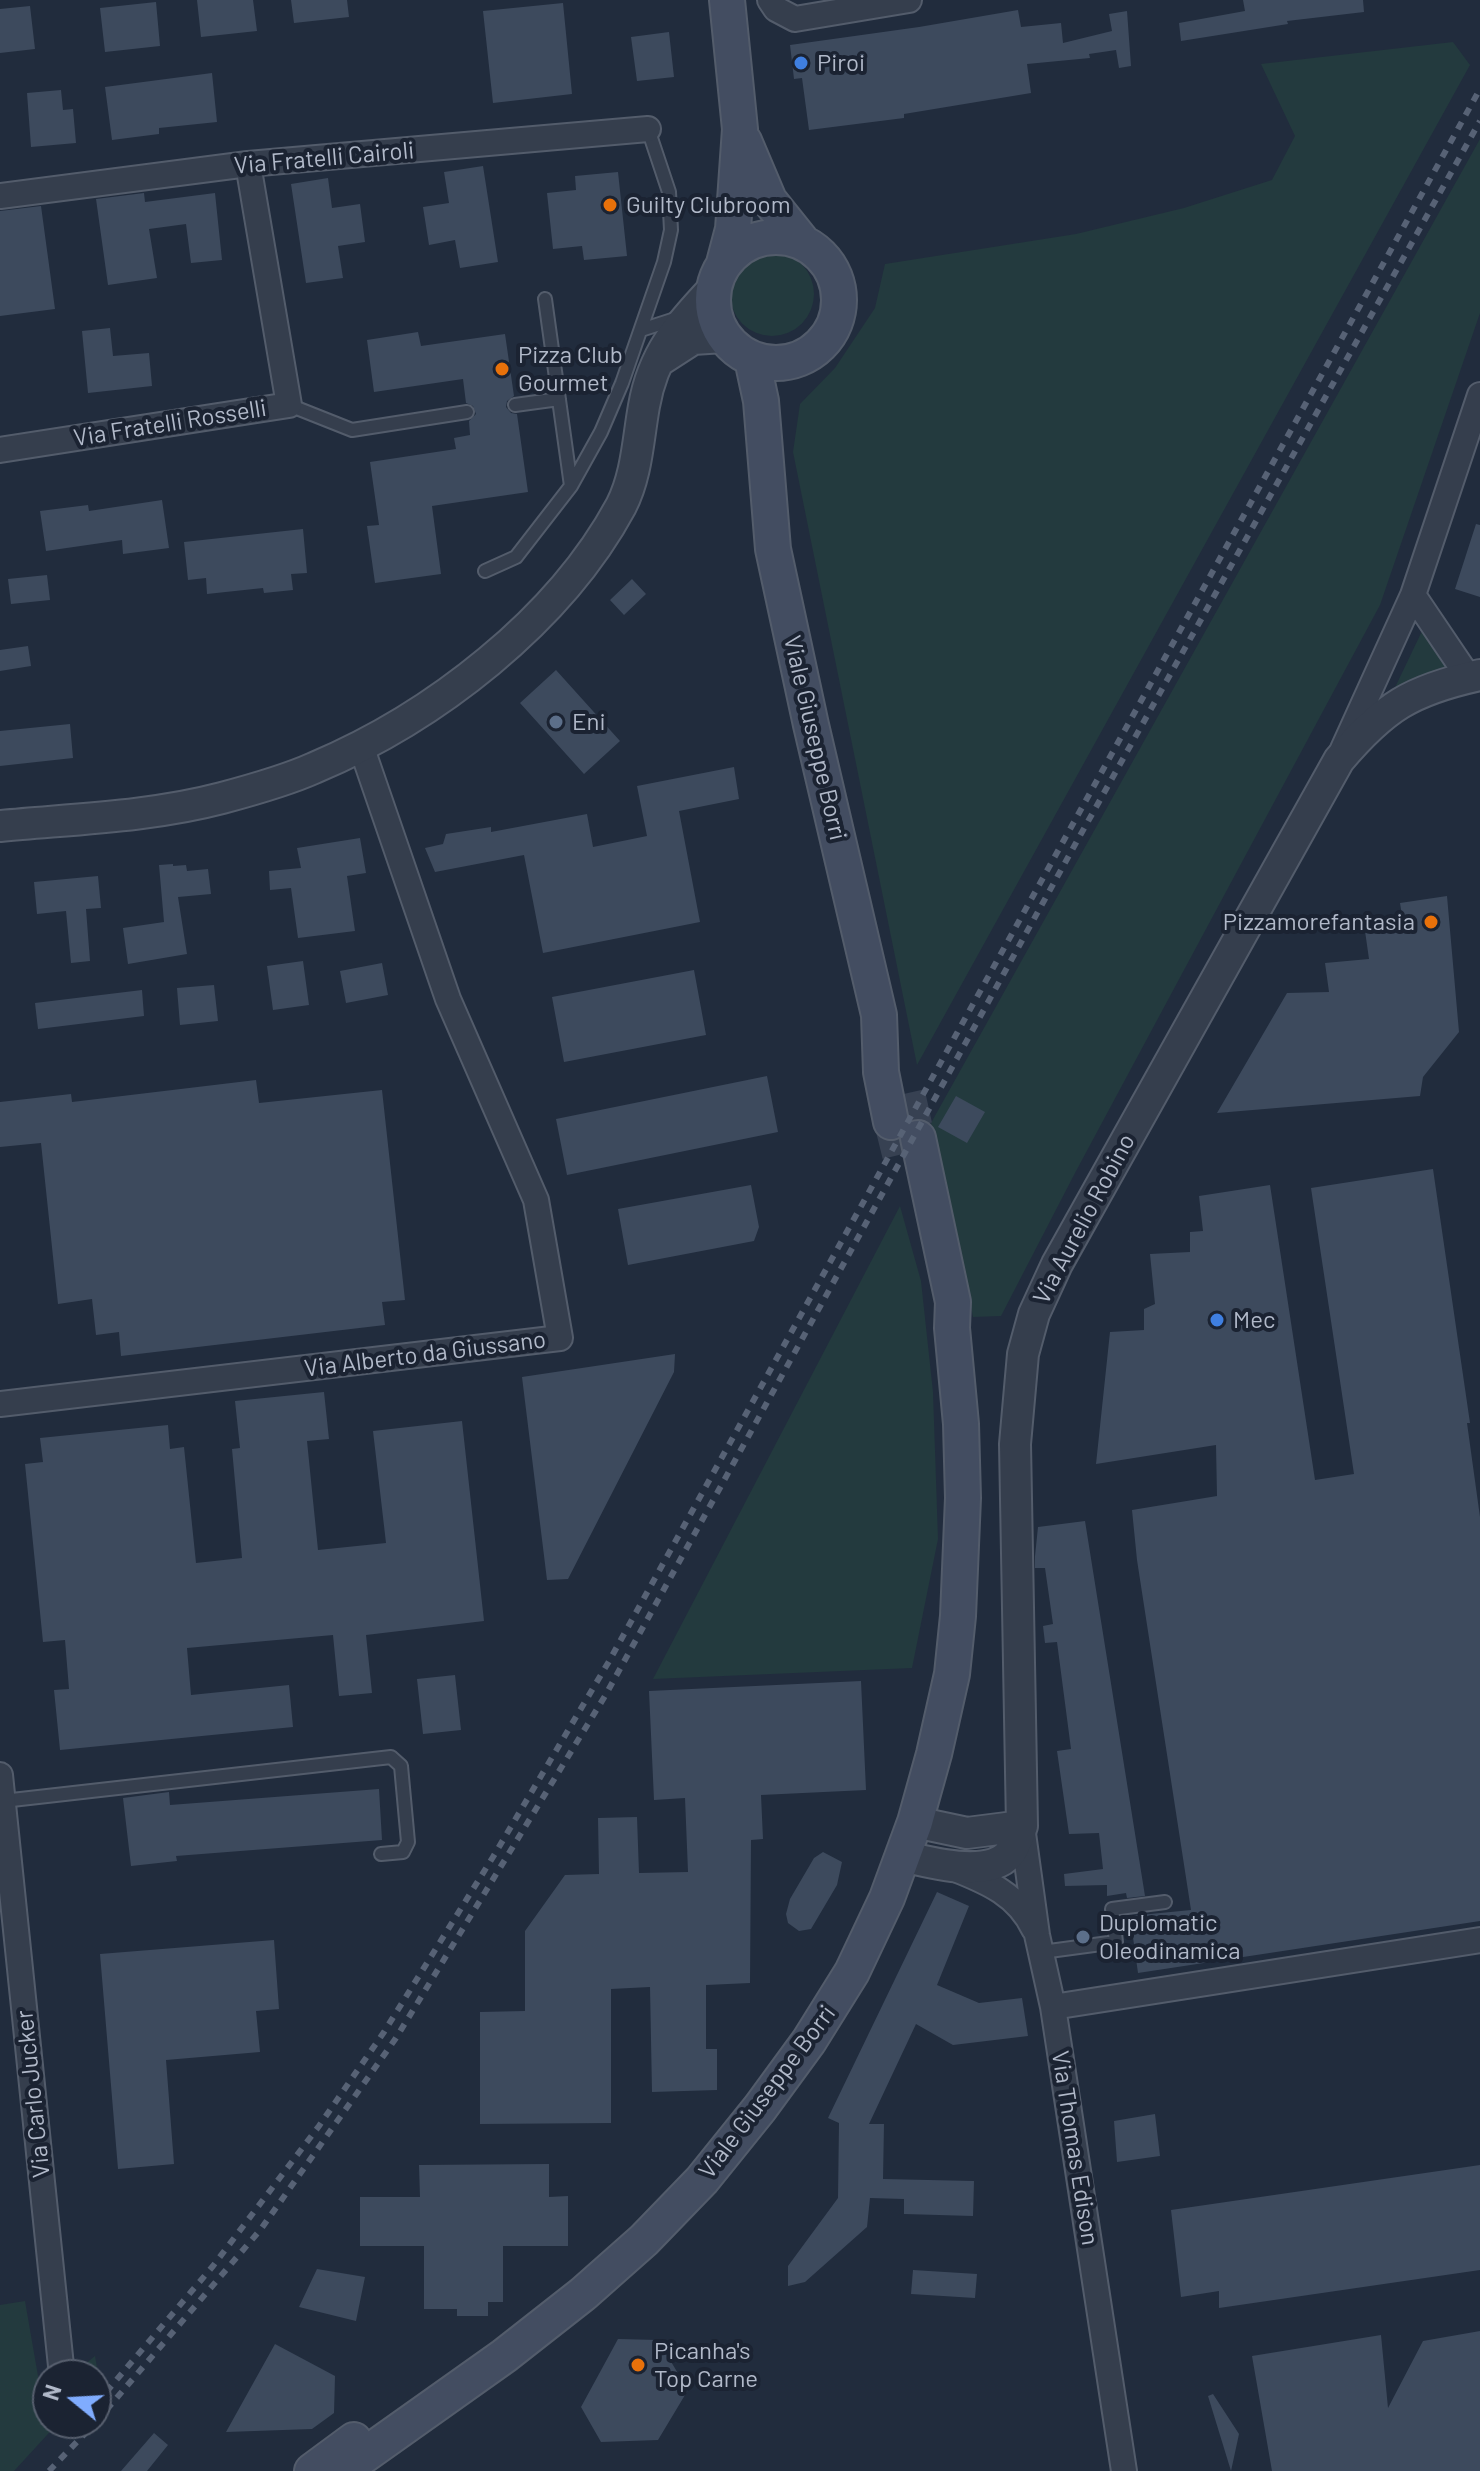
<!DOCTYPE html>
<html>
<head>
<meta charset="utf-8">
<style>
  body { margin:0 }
  #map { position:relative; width:1480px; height:2471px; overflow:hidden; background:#212c3d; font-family:Barlow,sans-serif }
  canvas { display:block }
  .north { position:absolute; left:32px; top:2359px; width:80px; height:80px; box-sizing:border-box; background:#1b2332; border:2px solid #575f6e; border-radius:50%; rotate:288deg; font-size:22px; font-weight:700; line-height:32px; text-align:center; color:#b1b9c9 }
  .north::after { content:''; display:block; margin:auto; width:28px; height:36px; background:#80acfe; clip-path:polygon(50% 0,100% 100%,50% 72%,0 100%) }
</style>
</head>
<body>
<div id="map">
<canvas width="1480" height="2471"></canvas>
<div class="north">N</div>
</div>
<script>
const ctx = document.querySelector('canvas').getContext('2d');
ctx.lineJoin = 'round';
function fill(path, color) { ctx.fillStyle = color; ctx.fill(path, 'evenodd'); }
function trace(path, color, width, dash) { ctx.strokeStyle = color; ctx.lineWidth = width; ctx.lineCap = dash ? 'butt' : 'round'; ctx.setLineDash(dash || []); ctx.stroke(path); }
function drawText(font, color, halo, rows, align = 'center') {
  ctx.font = font + ' Barlow,sans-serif'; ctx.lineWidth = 8; ctx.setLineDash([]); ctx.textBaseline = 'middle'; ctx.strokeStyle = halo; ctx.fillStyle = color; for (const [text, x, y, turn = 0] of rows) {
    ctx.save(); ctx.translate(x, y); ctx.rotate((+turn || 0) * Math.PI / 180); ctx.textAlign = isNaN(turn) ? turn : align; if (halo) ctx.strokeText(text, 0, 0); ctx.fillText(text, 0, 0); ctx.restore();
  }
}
fill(new Path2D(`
  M1453,42L1470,65L917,1065L793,452L800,404L835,368L875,308L885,264L1076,234L1184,208L1272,180L1295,136L1261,64Z
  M1480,139V313L1380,605L1075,1173L1001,1316L973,1317L931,1123Z
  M730 294a42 42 0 1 1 84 0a42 42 0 1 1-84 0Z
  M1423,629L1456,672L1389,700Z
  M900,1206L921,1281L933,1392L938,1539L912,1668L653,1679Z
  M25,2301L42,2399L48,2394V2423H58L14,2471H0V2305Z
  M95,2356L99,2379L96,2382V2375H72Z`), '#233a3e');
fill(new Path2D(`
  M197,0H253L257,31L201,37Z
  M291,0H347L349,17L294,23Z
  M1243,0H1363L1364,12L1287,21L1288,24L1181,41L1179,23L1245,11Z
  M156,2L160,46L105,52L100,8Z
  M563,3L572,94L493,103L483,11Z
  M30,6L35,49L0,53V9Z
  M1018,10L1021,27L1061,23L1063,43L1112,31L1109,14L1127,11L1131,66L1119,68L1116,50L1089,54L1090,58L1027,64L1031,93L904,114V118L809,130L802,78L794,79L790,45L919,27Z
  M669,32L674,77L637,81L631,37Z
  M212,73L217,122L159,128V134L112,140L105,87Z
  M61,90L63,110L73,109L76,143L31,147L27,93Z
  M483,166L498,262L460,268L455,240L429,245L423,207L449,203L444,172Z
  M618,172L627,256L584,260L582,246L553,249L547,193L576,190L575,176Z
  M328,178L332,208L360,204L365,242L338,246L343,278L306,283L291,184Z
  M144,193L145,202L215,193L222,260L191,263L186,224L149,229L157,278L108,285L96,199Z
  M41,206L55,309L0,316V211Z
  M110,328L113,356L149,353L152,386L88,393L82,331Z
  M418,332L421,346L505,334L514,396L507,401L506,407L511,413L517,414L528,492L432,506L441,574L375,583L367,526L379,525L370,462L456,449L454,438L470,435L469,421L476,414L473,406L466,403L463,379L374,392L367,340Z
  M162,500L169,548L123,554L122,540L46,551L40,511L88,505L89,511Z
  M1476,524L1480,525V597L1455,589Z
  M303,529L307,573L291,574L293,590L264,593L263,588L207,594L206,578L188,580L184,542Z
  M47,575L50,600L11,604L8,579Z
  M632,579L646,594L624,615L610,600Z
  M28,646L31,666L0,671V650Z
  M556,670L620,741L584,774L520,703Z
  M70,724L73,758L0,766V731Z
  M734,767L739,799L679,811L700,922L543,953L524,855L435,872L425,848L443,844L446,834L491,827V832L587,814L593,847L647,836L637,786Z
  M360,838L366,873L347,876L355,931L298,938L291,888L270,890L269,871L301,868L297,848Z
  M173,864V866L186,865L187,871L208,869L211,894L178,897L187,954L128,964L123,928L164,922L159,865Z
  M98,876L101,908L86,909L90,961L71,963L66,911L37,914L34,882Z
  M1447,896L1459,1032L1423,1077L1420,1096L1217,1113L1287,993L1329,992L1325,963L1369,959L1365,931L1404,929L1400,903Z
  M303,961L309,1005L273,1010L267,966Z
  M382,963L388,995L346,1003L340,971Z
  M694,970L706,1035L564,1062L552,997Z
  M214,985L218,1021L180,1025L177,988Z
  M142,990L144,1016L38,1029L35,1003Z
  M767,1076L778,1132L567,1175L556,1119Z
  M256,1080L259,1103L382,1090L405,1300L382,1302L385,1325L121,1356L119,1332L96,1335L92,1299L58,1304L41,1143L0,1147V1102L71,1094L72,1102Z
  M956,1096L985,1112L967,1143L938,1127Z
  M1433,1169L1470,1423H1467L1480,1517V1921L1138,1973L1130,1916L1191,1910L1137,1560L1132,1510L1217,1496L1216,1445L1096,1464L1110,1332L1144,1330V1309L1155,1304L1150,1254L1190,1252V1232L1203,1231L1199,1196L1270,1185L1315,1480L1354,1474L1311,1188Z
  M751,1185L759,1227L754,1241L628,1265L618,1209Z
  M675,1354L674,1372L568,1579L547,1580L522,1377Z
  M324,1392L329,1439L307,1441L318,1550L386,1543L373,1431L462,1421L484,1621L366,1635L372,1693L339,1696L333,1635L187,1648L191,1695L289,1685L293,1727L60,1750L54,1690L69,1689L65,1640L43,1642L25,1464L43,1462L40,1438L168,1425L170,1449L184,1447L196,1563L242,1558L232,1449L240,1448L235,1401Z
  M1085,1521L1145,1896L1127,1898L1126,1893L1107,1896V1885L1065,1886L1064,1874L1103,1869L1099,1833L1069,1834L1057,1751L1071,1749L1057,1642L1045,1643L1043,1626L1053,1624L1045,1568H1035V1556L1038,1527Z
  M455,1675L461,1730L423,1734L417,1679Z
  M861,1681L866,1790L761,1795L763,1839L751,1840L750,1983L706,1985V2049H717V2090L652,2092L650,1987L611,1989V2123L480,2124V2012L525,2011V1931L565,1875L599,1874L598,1818L637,1817L639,1873L688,1872L685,1798L654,1800L649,1691Z
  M379,1789L382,1840L176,1856L177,1861L131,1866L123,1798L169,1792L170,1805Z
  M823,1852L842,1862L837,1885L811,1929L799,1931L788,1923L786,1914L790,1899L814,1858Z
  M937,1892L969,1906L937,1985L979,2003L1022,1998L1028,2036L953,2045L916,2024L869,2124H884L883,2179L974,2181L973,2216L904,2214V2199L870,2198L867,2227L805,2282L788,2286V2266L838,2198L839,2123L828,2118Z
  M274,1940L279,2009L256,2011L260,2052L166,2060L174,2164L118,2169L100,1954Z
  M1155,2114L1160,2156L1117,2162L1114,2121Z
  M549,2164V2197L568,2196V2246H503V2302H488V2316H457V2309H424V2246H360V2197H420L419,2165Z
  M1480,2165V2270L1219,2308V2291L1181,2297L1171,2210Z
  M317,2269L365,2277L356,2321L299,2307Z
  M913,2270L977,2274L975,2298L911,2294Z
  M1480,2331V2471H1272L1252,2356L1381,2335L1388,2408L1423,2341Z
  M618,2339L658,2340L688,2390L658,2440L601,2442L581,2407Z
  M275,2344L335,2376L334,2413L312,2429L226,2432Z
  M1213,2394L1239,2434L1231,2471L1208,2396Z
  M154,2433L168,2445L147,2471H121Z`), '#3d4a5d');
trace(new Path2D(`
  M908,1093L918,1138
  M891,1122L902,1166`), '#374152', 34, [34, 17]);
const service = new Path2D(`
  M545,299L571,486
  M641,330L678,318
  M289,405L352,430L467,412
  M515,405L559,399
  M485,571L516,557L571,486L601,432L622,383L664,262L671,230L669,192L648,129
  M3,1801L391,1757L401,1766L408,1842L403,1852L381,1854
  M1042,1952L1116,1942L1112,1909L1165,1902`);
const minor = new Path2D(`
  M770,0L776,9L795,19L909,0
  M0,196L248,164L648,129
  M0,450L289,405L248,164
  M1469,678L1413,595L1480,395
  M1343,749L1413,595
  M0,1404L560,1338L536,1200L448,999L361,746
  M0,1775L61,2366
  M1022,1826L1037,1935L1053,2007L1124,2471
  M955,1869C988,1882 1018,1895 1034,1929
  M1053,2007L1480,1940`);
const tertiary = new Path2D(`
  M662,359L693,339L724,337
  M0,826C73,819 150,817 222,798C252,790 285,781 314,768C433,718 559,621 621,506C637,475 638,439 644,406C653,354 678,326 713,289
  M915,1822L967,1833L1022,1826
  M903,1856C931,1863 994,1880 1012,1850C1016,1843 1019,1834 1022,1826L1015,1444L1023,1354L1034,1314L1057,1264L1339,760C1384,707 1411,690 1480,675`);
const secondary = new Path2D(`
  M744,141L769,200L801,240
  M713 300a63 63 0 1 1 126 0a63 63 0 1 1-126 0Z
  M724,263L733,229L740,129L727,0
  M752,359L761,401L773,549L811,725L879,1015L881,1072L891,1122
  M312,2471L354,2440
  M342,2471L504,2356L583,2294L644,2240L702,2180L760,2108L809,2041L852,1972L887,1898L915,1822L934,1754L952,1674L958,1616L963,1498L961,1424L952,1328L953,1302L918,1138`);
trace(service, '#535c6b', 16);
trace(minor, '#535c6b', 28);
trace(tertiary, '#535c6b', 34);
trace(secondary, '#535c6b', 38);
trace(service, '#353e4d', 12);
trace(minor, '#353e4d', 24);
trace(tertiary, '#353e4d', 30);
trace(secondary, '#434d61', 34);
trace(new Path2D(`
  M96,2404L213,2266L319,2126L384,2032L493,1857L608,1663L1480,89
  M96,2422L261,2229L396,2038L605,1696L1077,841L1480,121
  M49,2471L95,2423`), '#576275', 6, [8, 8]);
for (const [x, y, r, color] of [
  [801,63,8,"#3f7fe0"],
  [610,205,8,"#e8710a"],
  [502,369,8,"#e8710a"],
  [556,722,8,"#5c6f8a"],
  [1431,922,8,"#e8710a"],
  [1217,1320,8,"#3f7fe0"],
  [1083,1937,8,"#5c6f8a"],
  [638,2365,8,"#e8710a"]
]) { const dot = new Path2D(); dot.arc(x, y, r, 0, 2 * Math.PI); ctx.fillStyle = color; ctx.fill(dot); trace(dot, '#1b2332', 3); }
drawText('24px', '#b1b9c9', '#1b2332', [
  ["Piroi",817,63],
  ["Guilty Clubroom",626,205],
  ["Pizza Club",518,355],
  ["Gourmet",518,383],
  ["Eni",572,722],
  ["Pizzamorefantasia",1415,922,"right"],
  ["Mec",1233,1320],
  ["Duplomatic",1099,1923],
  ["Oleodinamica",1099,1951],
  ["Picanha's",654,2351],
  ["Top Carne",654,2379]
], 'left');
drawText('24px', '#b1b9c9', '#1b2332', [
  ["Via Fratelli Cairoli",324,158,-5],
  ["Via Fratelli Rosselli",170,423,-9],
  ["Viale Giuseppe Borri",815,738,77],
  ["Via Aurelio Robino",1084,1219,-62],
  ["Via Alberto da Giussano",425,1354,-7],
  ["Viale Giuseppe Borri",767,2092,-53],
  ["Via Carlo Jucker",33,2094,-96],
  ["Via Thomas Edison",1075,2148,81]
]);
</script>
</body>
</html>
